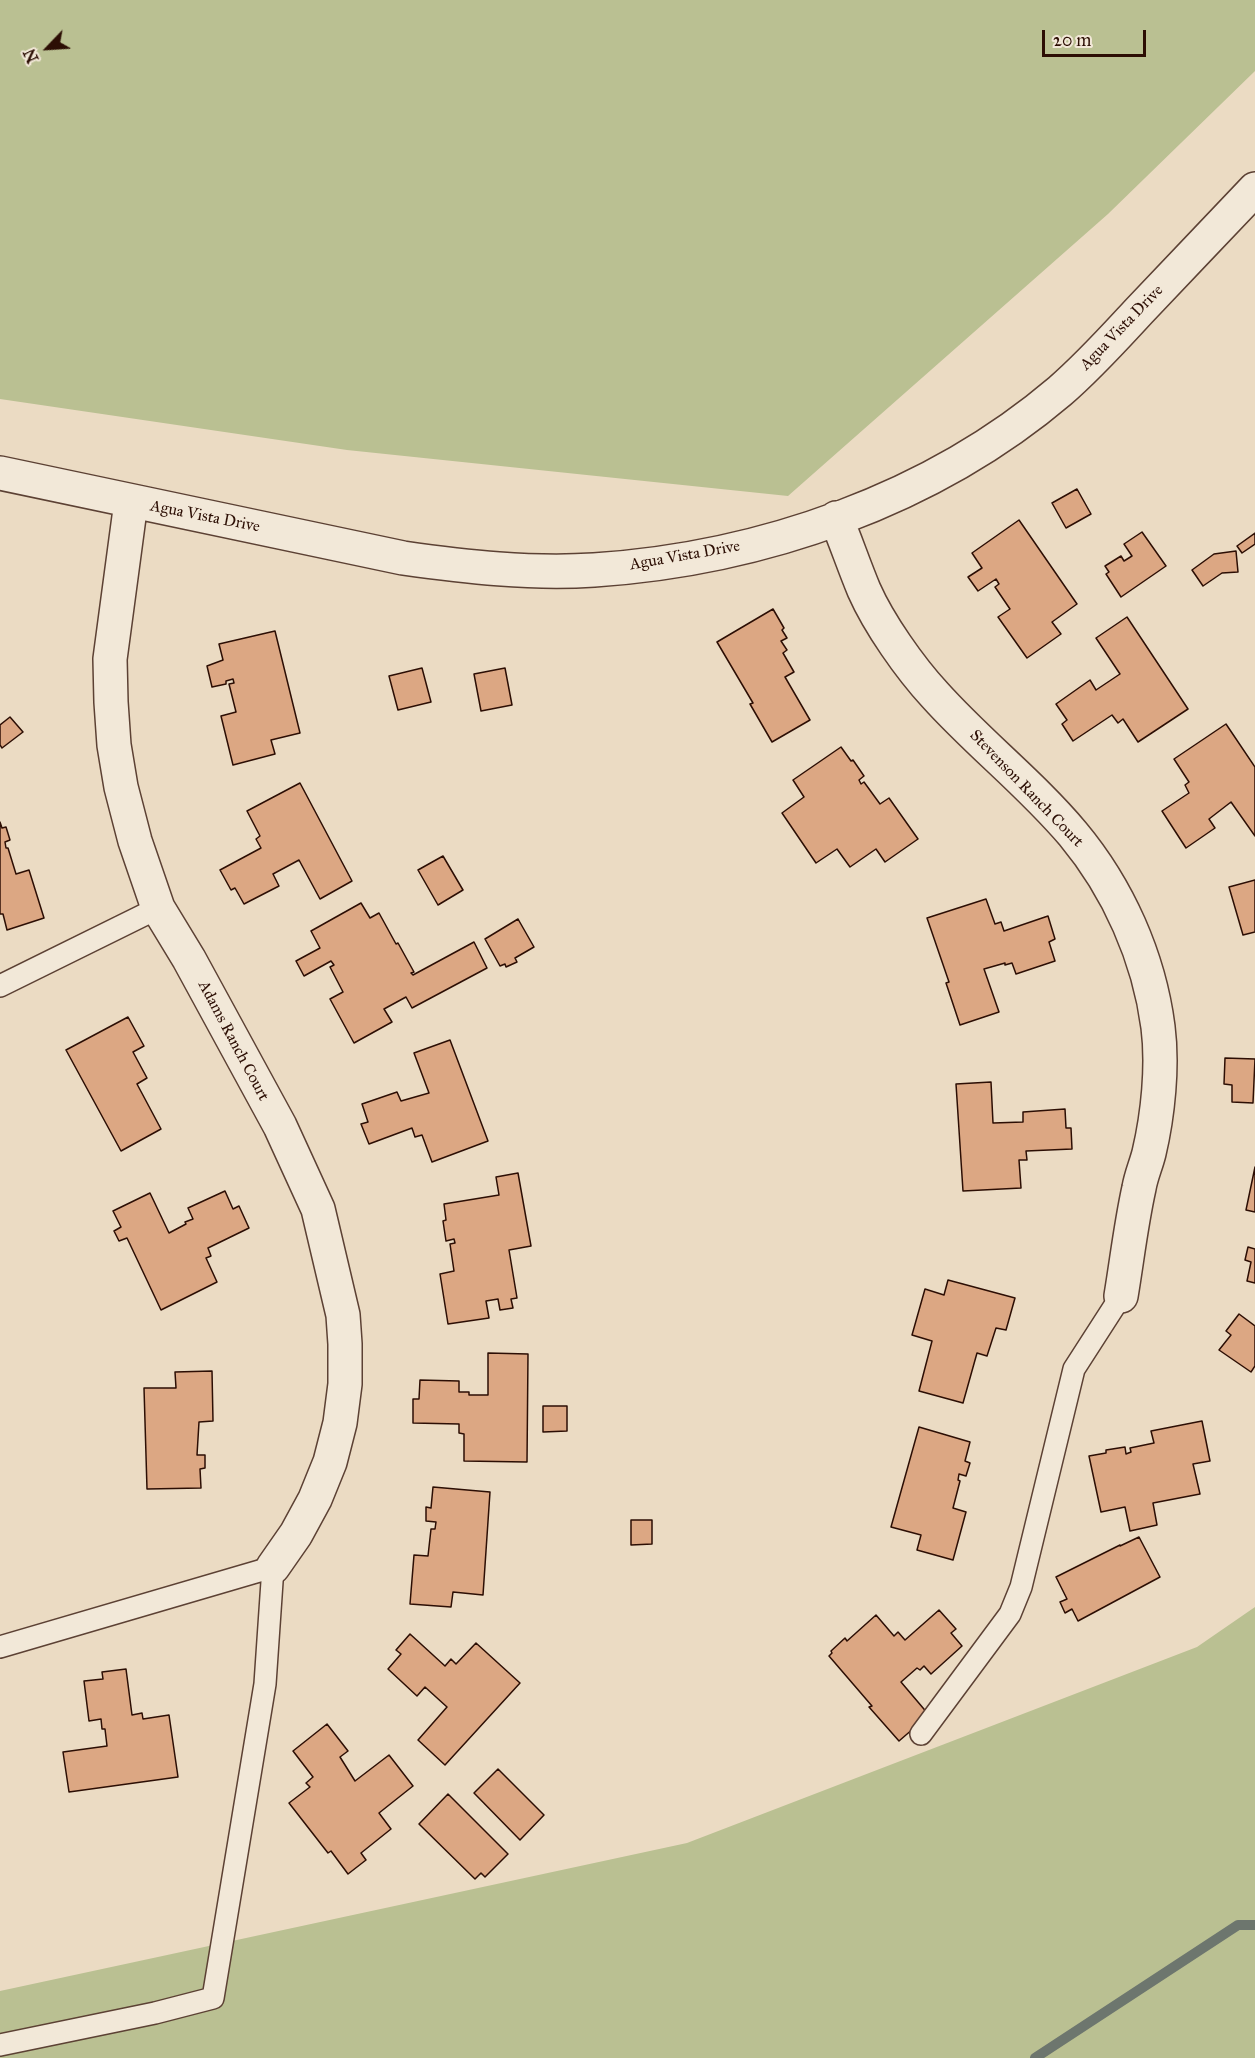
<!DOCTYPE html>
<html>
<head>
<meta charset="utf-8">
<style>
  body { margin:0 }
  #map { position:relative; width:1255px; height:2058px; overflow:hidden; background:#ebdbc3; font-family:"IM FELL Great Primer",serif }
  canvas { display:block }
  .north { position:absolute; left:18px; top:18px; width:60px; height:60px; -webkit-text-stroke:4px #f2e8d8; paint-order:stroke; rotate:245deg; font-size:16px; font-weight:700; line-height:24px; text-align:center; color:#2c0e04 }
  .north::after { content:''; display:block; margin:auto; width:21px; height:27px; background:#2c0e04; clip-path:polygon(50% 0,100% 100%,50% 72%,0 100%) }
  .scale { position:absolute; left:1042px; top:30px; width:104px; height:27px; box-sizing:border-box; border:3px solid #2c0e04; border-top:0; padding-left:8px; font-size:18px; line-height:21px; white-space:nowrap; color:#2c0e04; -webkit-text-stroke:4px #f2e8d8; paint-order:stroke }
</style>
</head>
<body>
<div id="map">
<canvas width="1255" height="2058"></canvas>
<div class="north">N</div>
<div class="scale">20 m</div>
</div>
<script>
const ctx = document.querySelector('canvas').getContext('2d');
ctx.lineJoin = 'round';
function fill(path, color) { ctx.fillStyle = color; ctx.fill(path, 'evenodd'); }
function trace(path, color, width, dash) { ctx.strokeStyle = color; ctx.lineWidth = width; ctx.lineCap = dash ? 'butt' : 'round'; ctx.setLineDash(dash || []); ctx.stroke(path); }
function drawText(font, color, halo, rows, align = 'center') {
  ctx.font = font + ' "IM FELL Great Primer",serif'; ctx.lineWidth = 6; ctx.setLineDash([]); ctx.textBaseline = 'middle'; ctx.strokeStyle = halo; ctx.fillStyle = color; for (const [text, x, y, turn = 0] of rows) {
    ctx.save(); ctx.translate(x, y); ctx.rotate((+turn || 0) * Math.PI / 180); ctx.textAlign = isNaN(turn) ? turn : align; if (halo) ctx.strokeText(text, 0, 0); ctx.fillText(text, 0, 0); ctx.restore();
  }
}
fill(new Path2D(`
  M0,0H1255V71L1108,214L788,496L347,450L0,399Z
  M1255,1607V2058H0V1991L687,1843L1197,1647Z`), '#bac092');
trace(new Path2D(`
  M1035,2058L1238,1925H1255`), '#6d766e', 10);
const building = new Path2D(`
  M1077,489L1091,514L1066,528L1052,503Z
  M1019,520L1077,604L1052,622L1061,634L1027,658L998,617L1010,609L995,587L999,584L996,579L978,591L968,577L982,568L972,553Z
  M1142,532L1166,566L1121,597L1106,574L1109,572L1105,566L1121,556L1124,561L1132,556L1124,544Z
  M1255,533V544L1242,553L1237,546Z
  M1236,551L1238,572L1222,573L1203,586L1192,570L1214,554Z
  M773,609L784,628L782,630L787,638L781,641L787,650L783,653L794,672L785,677L810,720L772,742L750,704L753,703L717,642Z
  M1127,617L1188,709L1138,742L1123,719L1118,723L1112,715L1073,741L1062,724L1067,720L1056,704L1090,680L1096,690L1120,674L1096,638Z
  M275,631L300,733L271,740L275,754L233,765L221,716L236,712L229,684L234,683L233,679L226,681V684L212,687L207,666L223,660L219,644Z
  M422,668L431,702L398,710L389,676Z
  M505,668L512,705L481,711L474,674Z
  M10,717L23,732L2,748L0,745V725Z
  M1226,724L1255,767V836L1231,802L1209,819L1215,828L1186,848L1162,811L1189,793L1185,785L1189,782L1174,759Z
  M841,747L851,761L853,760L864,776L859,780L861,784L864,782L880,804L889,798L918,839L885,862L876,849L850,867L837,849L816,863L782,813L804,797L793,780Z
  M300,783L352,881L320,899L299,860L273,874L279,886L244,904L235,888L231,890L220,870L261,848L256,839L260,836L247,811Z
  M0,822L2,828L6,827L10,840L5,842L6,848H8L16,874L29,870L44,918L7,930L3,914H0Z
  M443,856L463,890L438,905L418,870Z
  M1255,880V932L1243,935L1229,887Z
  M986,899L995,924L1001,922L1004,931L1048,916L1055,939L1049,942L1055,961L1016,974L1012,963L1005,965V963L984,969L999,1012L960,1025L946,983L949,982L927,918Z
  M361,903L370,918L379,913L396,944L398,943L414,972L411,973L413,975L474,942L487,968L412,1008L406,997L384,1009L392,1022L354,1043L330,999L343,992L330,967L334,965L331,961L304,976L296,961L320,948L311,931Z
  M518,919L534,947L515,958L517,962L506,967L505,964L500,966L485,939Z
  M128,1017L144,1046L133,1052L147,1078L137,1084L161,1129L121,1151L66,1050Z
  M450,1040L488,1141L432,1162L422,1135L415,1137L412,1128L369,1144L361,1124L368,1122L362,1104L397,1092L401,1101L429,1093L414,1053Z
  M1225,1058L1255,1059L1253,1103L1232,1102V1085L1224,1084Z
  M991,1082L993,1123L1023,1122V1112L1065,1109L1066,1128H1071L1072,1149L1026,1151L1027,1160H1019L1021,1188L963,1191L956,1084Z
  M1255,1167V1212L1246,1210Z
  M518,1173L531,1246L509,1250L517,1298L511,1299L513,1308L500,1310L498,1299L486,1301L489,1318L448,1324L440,1274L454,1271L450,1244L455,1243L454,1239L446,1241L443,1221L446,1220L444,1204L499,1195L496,1177Z
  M225,1191L233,1209L239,1206L249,1228L208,1248L211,1256L206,1258L217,1282L161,1310L127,1238L119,1241L114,1231L121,1227L113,1211L150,1193L169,1233L186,1224L185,1222L193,1219L188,1208Z
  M1248,1247L1255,1249V1283L1247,1281L1251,1262L1245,1260Z
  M948,1280L1015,1298L1006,1330L996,1328L987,1356L977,1353L963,1403L919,1391L932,1341L912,1335L925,1289L944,1295Z
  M1239,1314L1255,1326V1366L1251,1372L1219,1350L1231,1335L1226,1331Z
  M488,1353L528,1354L527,1462L464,1461V1434L459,1433V1424L413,1423V1399H419L420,1380L459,1381V1392H469V1395H488Z
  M212,1371L213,1421L199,1422L197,1455H205V1468L200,1469L201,1488L147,1489L144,1388H176L175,1372Z
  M543,1406H567V1431L543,1432Z
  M1202,1421L1210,1461L1193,1464L1200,1494L1153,1503L1157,1525L1130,1531L1125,1507L1101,1512L1089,1456L1106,1453V1450L1125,1447L1126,1454L1131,1452L1130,1448L1154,1443L1151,1431Z
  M919,1427L970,1442L965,1461L970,1463L966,1476L959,1474L958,1480L960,1481L953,1508L966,1512L953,1560L917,1550L921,1535L891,1527Z
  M433,1487L490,1492L483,1595L453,1592L451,1607L410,1604L414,1555L428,1556L431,1529H435L436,1522L426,1521V1507L431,1508Z
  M631,1520H652V1544L631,1545Z
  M1139,1537L1160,1577L1078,1621L1072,1609L1065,1613L1060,1602L1067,1599L1056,1577L1120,1545V1546Z
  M939,1610L956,1629L951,1633L962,1646L931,1674L924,1666L920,1670L917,1668L901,1682L929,1715L899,1741L869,1707L872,1706L829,1656L832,1653L831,1651L845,1638L847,1641L876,1615L894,1636L898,1632L905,1640Z
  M410,1634L445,1666L451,1659L456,1664L476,1643L520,1683L445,1765L418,1740L447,1707L425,1687L417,1696L388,1669L401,1654L396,1650Z
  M126,1669L132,1715L142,1713L143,1719L169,1715L178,1777L69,1792L63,1752L107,1746L105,1729H102L101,1719L89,1721L84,1681L103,1679L102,1672Z
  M327,1724L348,1751L340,1757L355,1781L389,1755L413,1786L379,1813L391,1829L361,1853L366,1860L348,1874L331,1851L328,1853L289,1803L310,1787L306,1783L313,1777L293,1751Z
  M498,1769L544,1815L520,1840L474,1793Z
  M448,1794L508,1854L485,1877L481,1873L475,1879L419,1824Z`);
fill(building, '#dca783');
trace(building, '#2c0e04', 1.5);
const service = new Path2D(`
  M0,986L158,908
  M0,1647L273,1567L265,1684L213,1998L155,2013L0,2045
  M921,1734L1010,1614L1021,1587L1074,1369L1121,1296`);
const minor = new Path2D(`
  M0,473L403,558C467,567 530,574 594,570C761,559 932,500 1060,391C1089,366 1114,338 1140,310C1178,270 1217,229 1255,189
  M131,502L110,659L111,702L114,745L121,787L135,841L158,908L189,959L280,1126L318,1209L343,1315L345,1344V1384L340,1423L330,1462L315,1499L296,1534L273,1567
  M836,518C846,542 854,566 864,590C879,624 910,668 935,695C978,743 1031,784 1073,834C1118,888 1149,957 1158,1027C1163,1066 1158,1115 1149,1153C1146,1165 1141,1176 1139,1188C1131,1224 1127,1260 1121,1296`);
trace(service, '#5c4134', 24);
trace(minor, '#5c4134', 36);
trace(service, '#f2e8d8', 21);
trace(minor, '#f2e8d8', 33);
drawText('16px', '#2c0e04', '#f2e8d8', [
  ["Agua Vista Drive",1122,328,-46],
  ["Agua Vista Drive",205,517,11],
  ["Agua Vista Drive",685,556,-10],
  ["Stevenson Ranch Court",1026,789,46],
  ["Adams Ranch Court",233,1041,62]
]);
</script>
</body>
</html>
